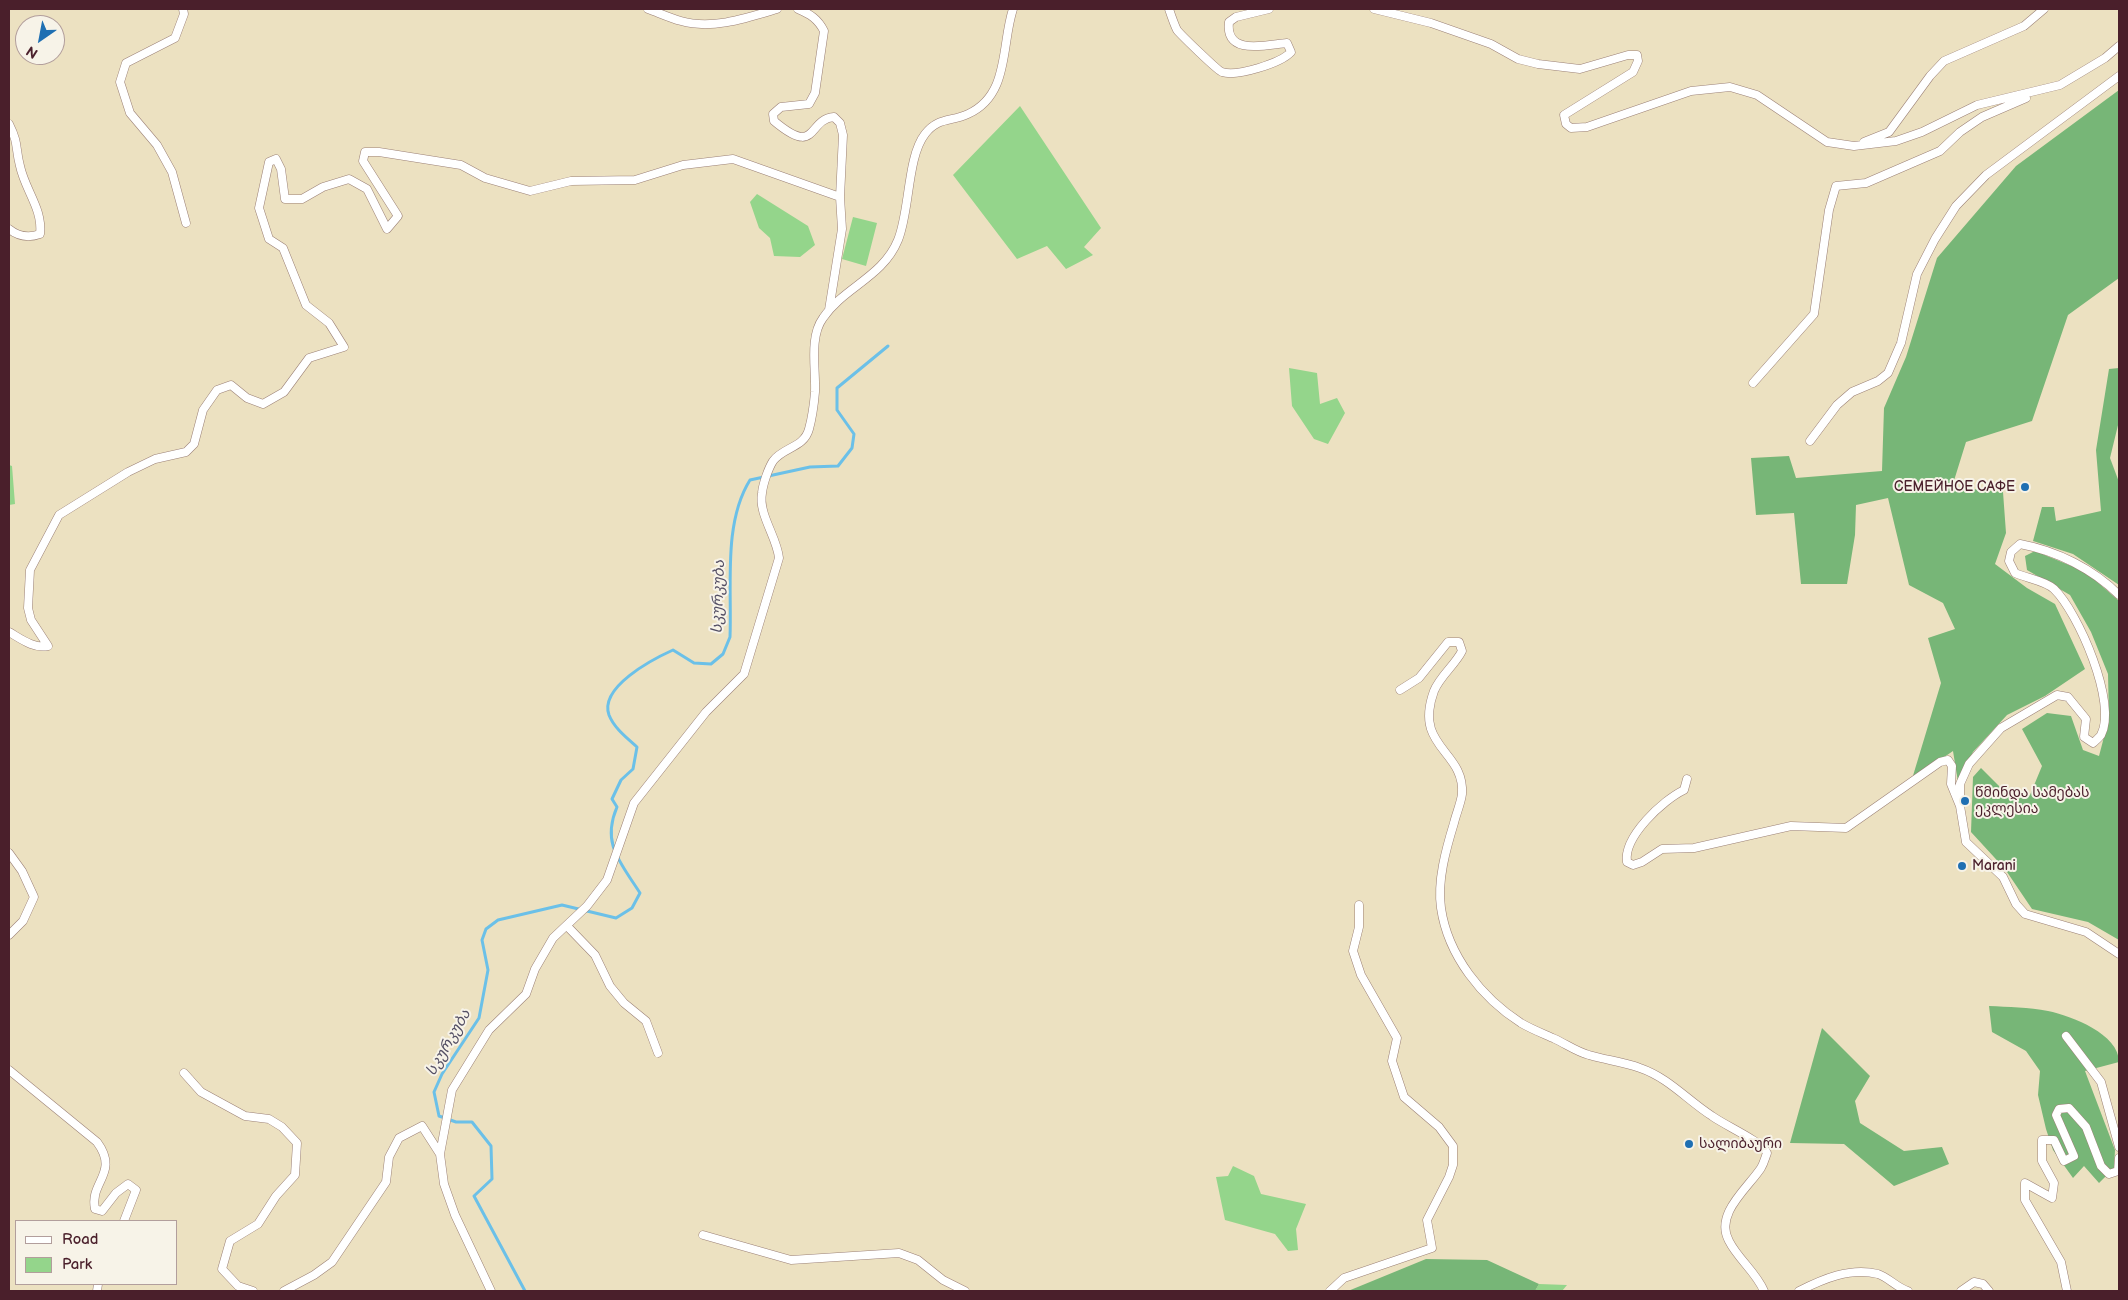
<!DOCTYPE html>
<html>
<head>
<meta charset="utf-8">
<style>
  body { margin:0 }
  #map { position:relative; width:2128px; height:1300px; overflow:hidden; background:#ece1c1; font-family:"Balsamiq Sans",sans-serif }
  canvas { display:block }
  .frame { position:absolute; inset:0; border:10px solid #4a1f2b; pointer-events:none }
  .legend { position:absolute; left:15px; top:1220px; width:162px; height:65px; box-sizing:border-box; background:#f7f3e8; border:1px solid #b29e9c; margin:0; padding:6px 9px; list-style:none; font-size:15px; color:#4a1f2b }
  .legend li { display:flex; align-items:center; gap:10px; height:25px }
  .legend b { width:25px; border:1px solid #b29e9c }
  .north { position:absolute; left:15px; top:15px; width:50px; height:50px; box-sizing:border-box; background:#f7f3e8; border:1px solid #b29e9c; border-radius:50%; rotate:213deg; font-size:14px; font-weight:700; line-height:20px; text-align:center; color:#4a1f2b }
  .north::after { content:''; display:block; margin:auto; width:18px; height:22px; background:#1f6fb2; clip-path:polygon(50% 0,100% 100%,50% 72%,0 100%) }
</style>
</head>
<body>
<div id="map">
<canvas width="2128" height="1300"></canvas>
<div class="frame"></div>
<ul class="legend">
<li><b style="height:6px;background:#fff"></b>Road</li>
<li><b style="height:14px;background:#94d58b"></b>Park</li>
</ul>
<div class="north">N</div>
</div>
<script>
const ctx = document.querySelector('canvas').getContext('2d');
ctx.lineJoin = 'round';
function fill(path, color) { ctx.fillStyle = color; ctx.fill(path, 'evenodd'); }
function trace(path, color, width, dash) { ctx.strokeStyle = color; ctx.lineWidth = width; ctx.lineCap = dash ? 'butt' : 'round'; ctx.setLineDash(dash || []); ctx.stroke(path); }
function drawText(font, color, halo, rows, align = 'center') {
  ctx.font = font + ' "Balsamiq Sans","Noto Sans Georgian",sans-serif'; ctx.lineWidth = 4; ctx.setLineDash([]); ctx.textBaseline = 'middle'; ctx.strokeStyle = halo; ctx.fillStyle = color; for (const [text, x, y, turn = 0] of rows) {
    ctx.save(); ctx.translate(x, y); ctx.rotate((+turn || 0) * Math.PI / 180); ctx.textAlign = isNaN(turn) ? turn : align; if (halo) ctx.strokeText(text, 0, 0); ctx.fillText(text, 0, 0); ctx.restore();
  }
}
fill(new Path2D(`
  M1020,106L1101,228L1084,247L1093,255L1066,269L1047,246L1017,259L953,175Z
  M757,194L808,226L815,245L800,257L774,256L770,238L759,228L750,202Z
  M853,217L877,223L866,266L842,259Z
  M1289,368L1317,373L1320,404L1337,398L1345,413L1328,444L1314,439L1292,406Z
  M9,465L12,466L15,504L9,505Z
  M1233,1166L1254,1176L1261,1194L1306,1204L1296,1229L1298,1250L1288,1251L1275,1234L1225,1220L1216,1177L1228,1176Z
  M1539,1284L1567,1285L1562,1291H1535Z`), '#94d58b');
fill(new Path2D(`
  M2119,90V278L2068,315L2032,421L1966,442L1952,487L2003,492L2006,533L1995,564L2027,588L2055,604L2085,669L2045,696L2007,715L1973,752L1958,782L1953,751L1912,779L1941,683L1928,638L1955,629L1943,603L1909,585L1888,498L1856,505L1855,535L1847,584H1801L1794,513L1756,515L1751,458L1789,456L1796,478L1882,471L1884,408L1906,357L1937,258L2016,166Z
  M2119,368V421L2110,458L2119,482V585L2073,554L2033,541L2042,507H2054L2056,521L2101,511L2096,450L2109,369Z
  M2035,551L2086,572L2119,601V940L2088,922L2032,909L2005,869L1971,832L1973,777L1981,768L2013,800L2030,795L2042,766L2022,729L2047,713L2071,716L2083,750L2099,756L2109,718L2108,674L2091,632L2070,595L2027,570L2025,556Z
  M1989,1006C2008,1007 2029,1007 2048,1011C2072,1016 2119,1034 2119,1062L2085,1071L2115,1150L2114,1168L2099,1183L2084,1166L2073,1178L2053,1150L2046,1129L2038,1095L2040,1071L2026,1051L1992,1032Z
  M1822,1028L1870,1076L1855,1101L1860,1123L1904,1151L1942,1147L1949,1164L1894,1186L1844,1144L1790,1143Z
  M1426,1259L1487,1260L1539,1284L1535,1291H1348Z`), '#77b677');
trace(new Path2D(`
  M525,1291L474,1196L492,1179L491,1146L472,1122H456L439,1116L434,1092L442,1074L479,1018L488,970L482,940L486,929L498,920L562,905L616,918L632,908L640,893C621,863 601,844 617,807L612,799L621,780L633,769L637,747C627,738 614,728 609,715C599,687 653,659 673,650L694,663L711,664L723,654L730,637C732,587 723,523 750,480L810,467L838,466L852,448L854,434L837,410V388L888,346`), '#6bc0e8', 3);
const street = new Path2D(`
  M183,9L184,14L175,38L126,63L120,82L130,113L157,145L172,172L186,223
  M648,9C659,13 670,18 681,21C712,30 747,18 777,9
  M798,9C810,14 818,19 824,31L815,93L809,104L781,107L773,114L774,121C818,158 807,119 834,117L840,123L843,135L840,197L842,229L829,310
  M1169,9C1171,15 1174,24 1177,30C1181,35 1218,71 1222,72C1237,77 1281,63 1291,52L1287,43C1265,45 1225,56 1229,22L1236,17L1269,9
  M1374,9L1431,23L1491,44L1518,59L1538,64L1580,69L1628,55H1637L1638,61L1633,72L1564,115L1566,124L1571,128L1587,127L1691,91L1730,87L1757,95L1827,142L1854,146L1896,141L1922,132L1977,105L2060,85L2105,58L2119,46
  M9,124C19,144 15,147 20,166C25,190 43,209 40,234C29,238 19,237 9,229
  M1864,142L1889,132L1930,76L1944,61L2024,26L2044,9
  M1753,383L1814,314L1829,210L1836,186L1866,183L1940,151L1960,132L1982,117L2026,98
  M1810,441L1837,405L1852,392L1878,381L1888,373L1901,343L1917,274L1935,239L1956,206L1986,175L2119,76
  M9,632C21,639 34,649 48,646L31,620L28,608L30,570L59,515L128,472L155,459L186,452L194,444L203,410L217,390L231,385L247,398L263,404L284,392L309,358L344,347L329,323L306,305L283,248L269,239L259,208L269,162L276,159L281,169L285,199H302L323,187L349,179L367,189L387,229L398,216L363,161L365,152H379L461,165L485,178L530,191L571,181L635,180L683,165L733,159L840,197
  M1400,690L1419,678L1448,642H1459L1462,651C1455,665 1440,676 1434,691C1413,748 1465,750 1462,794C1461,803 1456,814 1454,823C1446,849 1437,881 1441,908C1448,956 1482,998 1521,1023C1531,1029 1544,1034 1555,1039C1566,1044 1577,1052 1589,1055C1606,1060 1624,1062 1640,1068C1669,1078 1687,1100 1712,1116C1724,1125 1763,1142 1767,1153C1765,1158 1764,1163 1761,1168C1748,1188 1714,1214 1729,1241C1738,1259 1756,1272 1764,1291
  M1687,779L1684,790C1663,800 1623,837 1627,862L1633,865L1642,862L1662,849L1694,848L1791,826L1846,828L1940,762L1948,760L1952,766L1951,784L1960,806L1966,842L2003,877L2016,904L2025,914L2086,932L2119,954
  M1960,802V784L1969,764L2001,728L2057,695L2068,697L2086,719L2084,737L2093,743C2095,741 2099,738 2101,735C2118,704 2078,612 2054,589C2046,581 2026,578 2015,573L2009,561L2011,552L2020,544C2057,551 2093,569 2119,595
  M9,853L22,871L34,897L23,921L9,935
  M567,926L595,955L610,986L624,1003L646,1021L658,1053
  M2066,1036L2101,1082L2119,1147
  M9,1070L97,1142C120,1173 89,1182 95,1209L102,1211L116,1193L128,1184L136,1190L124,1221
  M184,1073L201,1092L245,1116L269,1119L282,1127L297,1143L295,1175L276,1196L258,1224L230,1241L222,1269L238,1286L253,1291
  M703,1235L791,1260L899,1253L918,1260L943,1280L965,1291
  M97,1291L98,1284
  M284,1291L314,1275L332,1262L386,1182L389,1157L399,1138L422,1126L440,1154
  M491,1291L455,1215L444,1184L440,1154L452,1090L489,1030L526,994L535,969L553,938L587,906L607,880L634,803L706,712L744,674L779,558C777,537 758,514 762,493C763,484 768,469 773,461C783,447 804,448 809,429C812,418 814,404 815,392C816,369 809,337 823,318C844,287 883,277 898,240C910,211 907,157 925,134C938,117 951,122 968,114C1010,95 1001,45 1013,9
  M1330,1291L1344,1278L1432,1248L1427,1220L1449,1177L1453,1165V1146L1439,1127L1404,1097L1392,1061L1397,1038L1361,975L1353,951L1359,927V905
  M1799,1291C1823,1279 1850,1267 1878,1274C1888,1277 1897,1288 1908,1291
  M1961,1291L1974,1282L1983,1284L1989,1291
  M2067,1291L2061,1262L2025,1200V1183L2052,1198L2054,1183L2042,1161V1140H2054L2064,1161L2074,1156L2056,1115L2059,1109L2069,1108L2086,1127L2101,1166L2109,1174L2118,1171L2119,1158`);
trace(street, '#9b8076', 9);
trace(street, '#fff', 8);
for (const [x, y, r, color] of [
  [2025,487,5,"#1f6fb2"],
  [1965,801,5,"#1f6fb2"],
  [1962,866,5,"#1f6fb2"],
  [1689,1144,5,"#1f6fb2"]
]) { const dot = new Path2D(); dot.arc(x, y, r, 0, 2 * Math.PI); ctx.fillStyle = color; ctx.fill(dot); trace(dot, '#f7f3e8', 2); }
drawText('14px', '#4a1f2b', '#f7f3e8', [
  ["СЕМЕЙНОЕ САФЕ",2015,487,"right"],
  ["წმინდა სამებას",1975,793],
  ["ეკლესია",1975,809],
  ["Marani",1972,866],
  ["სალიბაური",1699,1144]
], 'left');
drawText('italic 15px', '#544f64', '#f7f3e8', [
  ["სკურკუბა",719,597,-88],
  ["სკურკუბა",449,1043,-60]
]);
</script>
</body>
</html>
